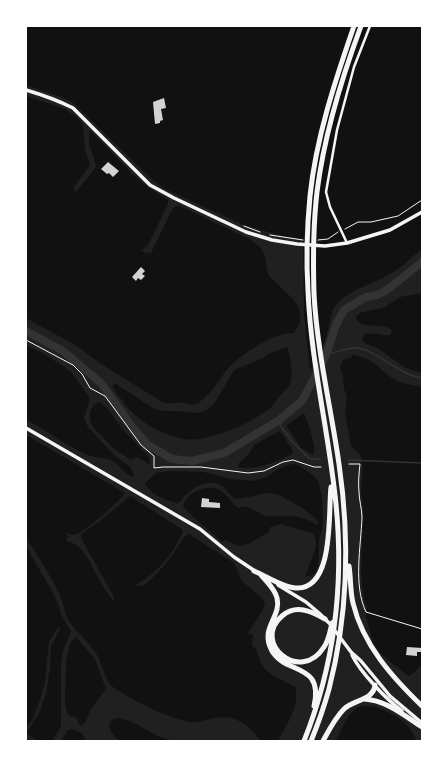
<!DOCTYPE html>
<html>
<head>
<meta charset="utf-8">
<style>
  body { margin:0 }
  #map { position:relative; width:448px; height:767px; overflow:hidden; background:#111; font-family:Barlow,sans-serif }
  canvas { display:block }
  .frame { position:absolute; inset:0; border:27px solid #fff; pointer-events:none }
</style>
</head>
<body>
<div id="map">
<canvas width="448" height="767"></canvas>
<div class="frame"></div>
</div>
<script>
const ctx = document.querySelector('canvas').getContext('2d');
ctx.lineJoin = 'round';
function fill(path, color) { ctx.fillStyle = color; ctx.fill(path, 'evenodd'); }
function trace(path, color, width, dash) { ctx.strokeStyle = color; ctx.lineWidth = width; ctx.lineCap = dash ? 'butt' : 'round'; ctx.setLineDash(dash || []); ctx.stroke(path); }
fill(new Path2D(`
  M26,85L61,97L72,102L152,179L165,189L246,226L283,236L303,239L304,313L310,371L325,342L333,309C347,289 370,286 390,274C402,268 411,257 422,249V293L400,297L383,308L371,310L360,313L356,317C359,332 384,320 392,331L390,335C381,336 372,332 364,334L362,341C367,345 373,346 379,349C393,358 405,371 422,373V387C414,385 405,384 397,381C379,371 377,359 353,355L350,358L343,360L340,367L343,376L344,389L347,396L345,412L351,446L360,455L363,468L361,488L363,515L361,573L364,600L367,606L366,617L372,639L376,647L382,655L408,676L414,673L422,665V741H417C415,737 413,733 411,730C402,717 371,699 356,709C348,713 340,733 336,741H278C286,726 301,704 295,687C286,682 269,675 264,668C258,661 259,651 252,645L253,635L251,634L247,635L262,611L265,604L261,597L242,581L234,563L189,534C183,537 181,542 177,548C169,560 155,577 143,586L134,585C153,579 178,548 183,530L130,496L101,520L84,532L81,535L82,540L114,597V602C109,595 104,588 100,581C91,566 85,544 66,541L68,536L65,533C69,534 73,536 77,534C87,530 119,502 125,493L28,436L26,439V419C45,430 71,449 90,456C97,458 104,457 111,460C119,464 123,473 133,477L134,474L130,467L114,455L88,427L84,418L89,402V397L71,372L66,368L41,352L26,346V318L77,346L101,364L162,402C170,405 176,402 184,403C188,404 192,406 196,404C206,400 219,381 225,372C238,356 273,332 294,333L300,323V313L298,307L293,299L268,275L265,256L260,247L251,240L180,206H175L172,210L150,255L148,252L146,253L141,251L148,245L168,204V200L148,187L134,176L90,130C86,143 94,154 96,167L91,174L76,192L73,188L90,165L85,149L83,126L79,119L65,109L26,96ZM287,347C290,355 293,372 291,380C290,387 283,392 279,397C276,401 273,406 269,409C251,423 207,443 185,439C164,436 141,423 127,407C122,401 118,394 113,388V385L116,384L153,408L163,411H176L199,413L207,410L214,404L234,370L263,358L270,353ZM99,402L108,409L122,429L149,457L150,461V465L137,457L131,460L114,449L93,427C88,419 89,405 99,402ZM304,413C307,421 318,449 313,455L301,448L287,427V425ZM279,431L283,435L293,451L292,454C279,461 252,472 238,467V464L248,455L254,445ZM292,464C297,464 300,466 304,469C308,472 312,474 316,478C323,488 324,519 322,530C321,534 320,536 319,539C318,549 323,578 306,576C308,563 322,545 313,533L280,524L273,527H270L269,532L248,544L239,546L225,540L222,542L189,513L183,506C185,499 189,495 195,492C208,485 220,486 229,498C232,502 234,505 238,508C255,503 255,516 269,516C287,516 301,514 317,525L319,524C317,515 280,493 270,493C259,493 247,499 236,499C229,496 227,490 222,486C212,479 197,484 189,492C185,495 182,500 178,503C166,501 150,494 145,483L156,473L168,471L204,472L232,479L254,481L266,477L280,468Z
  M26,537C38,556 50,575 60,595C63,602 65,616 69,621C76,632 88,641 96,653C103,664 104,680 114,688C134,701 166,717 189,722C199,724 206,719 215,718C237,714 249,726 261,741C243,741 224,741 206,741C190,741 174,742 160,737C151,734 117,708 110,723C107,729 115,737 119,741H86L82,733L72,729L67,731L61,741H52L61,726V662L64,647L71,632L61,614L59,606L53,593L26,546ZM76,637L95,659L106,689L91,709L85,723L80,726L75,716L70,717L67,712L65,702L66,662L69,646L72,641Z
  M58,627H59L60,629L51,646L50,668L46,694L39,713L27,732L28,734L37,741H31L26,738V727L32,721L40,700L45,682L49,642Z`), '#202020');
trace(new Path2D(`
  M326,355C335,353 344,349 354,348C372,346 398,375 422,378
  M277,421L291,440L310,459H320
  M349,460L422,463`), '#333', 1.5);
trace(new Path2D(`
  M26,331L63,351L101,383L131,425L148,445L172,459L192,461L224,453L278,421L302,401L326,355L336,325L344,310L366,297L377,295L387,290L422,262`), '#333', 8);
fill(new Path2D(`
  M164,98L166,108L161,109L163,120L160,121V123L155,124L153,102Z
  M108,162L119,171L113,177L109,173L107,174L101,169Z
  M141,267L145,271L142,274L145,276L141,280L138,278L136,281L132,277Z
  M202,498L209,499V502L220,503V508L201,507Z
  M407,647L422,648V652H417V656L406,655Z`), '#d3d3d3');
trace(new Path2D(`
  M244,226L260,232
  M345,229L358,222H371L398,216L422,200
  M270,235L303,240
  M318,240L328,239L338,232
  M26,340L73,365L82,374L90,388L105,396L141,445L154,456V468L163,467H201L248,473L264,471L283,462L293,460L314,467H321
  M349,464H360C359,473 358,483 359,492C359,500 362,509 362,517C361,546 353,585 366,612L422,629`), '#f5f5f5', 1);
trace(new Path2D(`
  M347,243L330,207L326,192L337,130L354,67L370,26`), '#f5f5f5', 2.5);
trace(new Path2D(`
  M26,90C43,95 57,100 73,108L150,185L174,198L246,232L272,240L297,244L325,246L347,243L390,230L422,212
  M26,428L200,529L234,557L255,571
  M278,585L306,602L319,613L330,624L351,652L361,661L390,696L422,723
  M352,655C360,672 387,700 402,711`), '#f5f5f5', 3.5);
trace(new Path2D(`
  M349,566C351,578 350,591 353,603C363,645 392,677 422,706
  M254,571C266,576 284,588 296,588C335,590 328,511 331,487
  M261,575C267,582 275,589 277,598C282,617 259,628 272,651C286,675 324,662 314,706
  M325,619C311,611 296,604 282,616C251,642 300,685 324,647C329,640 330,631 332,623L334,622
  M364,699C386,700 405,716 422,727
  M304,741C334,666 344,585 336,504C329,433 311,363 308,291C306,259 307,227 310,196C316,138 335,81 354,26
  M311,741C318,724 324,707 329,689C348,615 350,539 339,464C331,408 317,351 314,294C313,260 313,226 317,192C324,135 341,80 361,26
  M323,741C329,730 335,718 344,709C353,700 374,700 375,685`), '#f5f5f5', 5);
</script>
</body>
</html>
